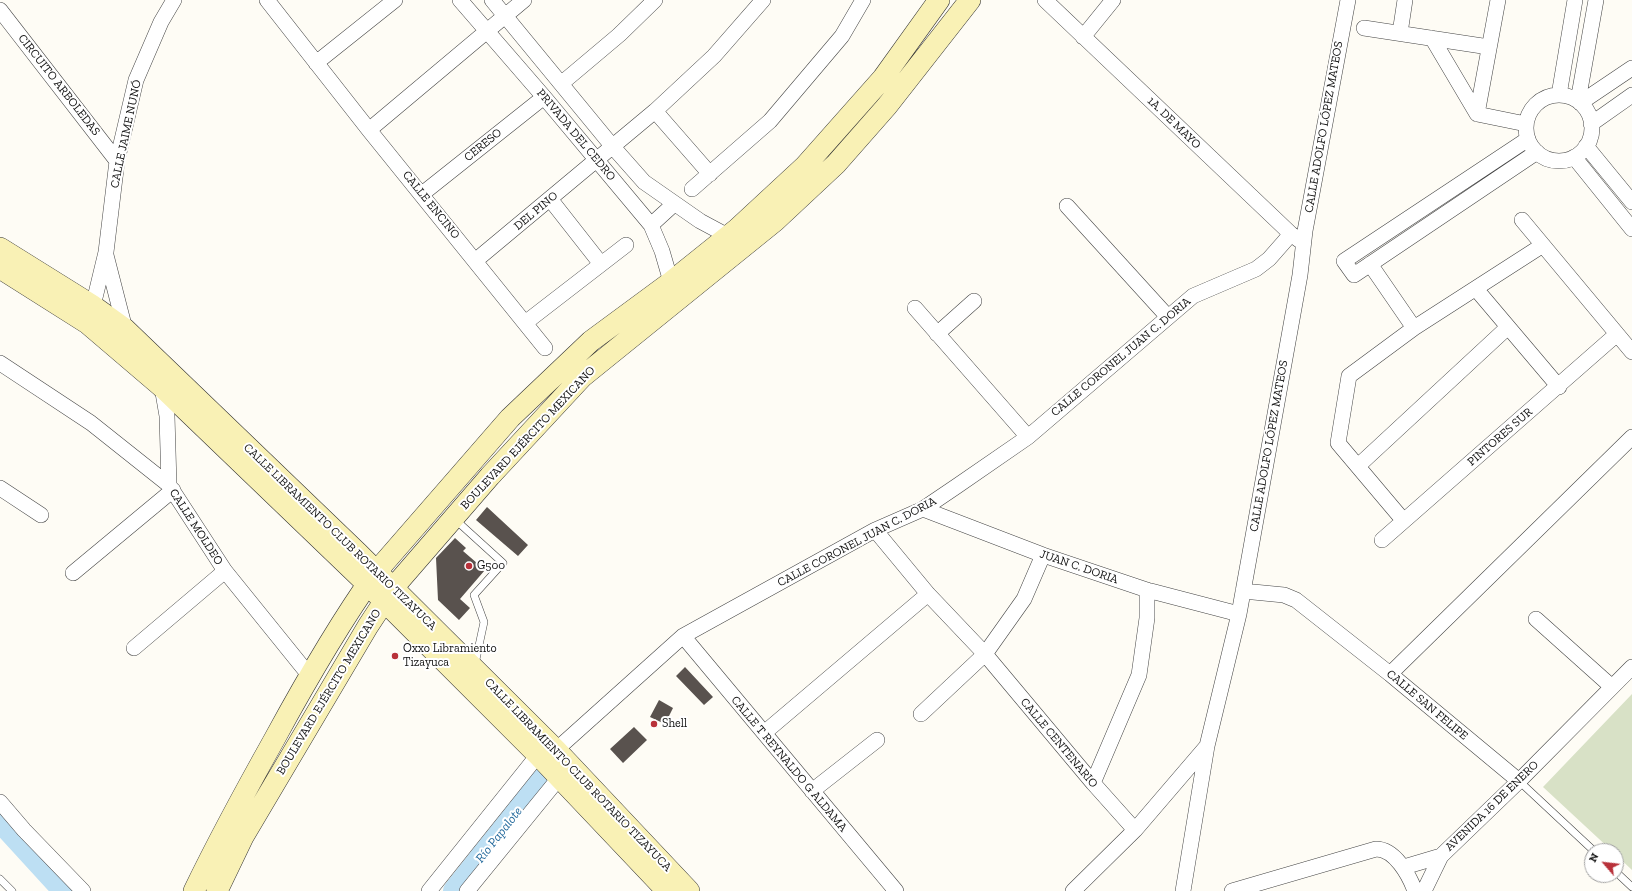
<!DOCTYPE html>
<html>
<head>
<meta charset="utf-8">
<style>
  body { margin:0 }
  #map { position:relative; width:1632px; height:891px; overflow:hidden; background:#fefcf5; font-family:"Zilla Slab",serif }
  canvas { display:block }
  .north { position:absolute; left:1584px; top:843px; width:40px; height:40px; box-sizing:border-box; background:#fff; border:1px solid #a0a0a0; border-radius:50%; rotate:298deg; font-size:11px; font-weight:700; line-height:16px; text-align:center; color:#111 }
  .north::after { content:''; display:block; margin:auto; width:14px; height:18px; background:#b8313a; clip-path:polygon(50% 0,100% 100%,50% 72%,0 100%) }
</style>
</head>
<body>
<div id="map">
<canvas width="1632" height="891"></canvas>
<div class="north">N</div>
</div>
<script>
const ctx = document.querySelector('canvas').getContext('2d');
ctx.lineJoin = 'round';
function fill(path, color) { ctx.fillStyle = color; ctx.fill(path, 'evenodd'); }
function trace(path, color, width, dash) { ctx.strokeStyle = color; ctx.lineWidth = width; ctx.lineCap = dash ? 'butt' : 'round'; ctx.setLineDash(dash || []); ctx.stroke(path); }
function drawText(font, color, halo, rows, align = 'center') {
  ctx.font = font + ' "Zilla Slab",serif'; ctx.lineWidth = 4; ctx.setLineDash([]); ctx.textBaseline = 'middle'; ctx.strokeStyle = halo; ctx.fillStyle = color; for (const [text, x, y, turn = 0] of rows) {
    ctx.save(); ctx.translate(x, y); ctx.rotate((+turn || 0) * Math.PI / 180); ctx.textAlign = isNaN(turn) ? turn : align; if (halo) ctx.strokeText(text, 0, 0); ctx.fillText(text, 0, 0); ctx.restore();
  }
}
fill(new Path2D(`
  M1632,694V870L1616,855V851H1612L1543,787Z`), '#d8e1c6');
trace(new Path2D(`
  M0,820L65,891
  M455,891L543,780`), '#bddff3', 24);
fill(new Path2D(`
  M487,507L528,545L518,556L476,520Z
  M455,538L466,548L463,551L485,570L460,599L470,608L459,620L438,600L436,558Z
  M685,667L713,697L704,705L676,676Z
  M659,700L673,708L665,724L650,717Z
  M634,727L647,740L623,763L610,749Z`), '#59524e');
const service = new Path2D(`
  M458,518L459,523L503,563L474,595L484,622L475,664
  M1519,781L1594,851
  M1616,872L1632,887
  M0,879L12,891`);
const minor = new Path2D(`
  M267,0L369,130L545,348
  M460,0L544,97L651,225L662,251L671,282
  M492,0L613,147L644,182L700,221L728,236
  M1045,0L1291,234L1299,240
  M0,10L117,161
  M1364,28L1489,47
  M1400,33L1405,0
  M1083,37L1113,0
  M1432,38L1477,114L1526,124
  M316,63L395,0
  M562,83L619,35L655,0
  M1559,95L1575,0
  M1526 128a33 33 0 1 1 66 0a33 33 0 1 1-66 0Z
  M1578,101L1596,0
  M1580,103L1632,68
  M655,111L710,174
  M1477,114L1498,0
  M1591,124L1632,95
  M369,130L524,0
  M1528,139L1344,261L1354,275L1537,152
  M1586,146L1632,202
  M1574,157L1632,229
  M692,189L770,121L842,36L863,0
  M422,194L544,97
  M550,199L601,264
  M1067,206L1168,317
  M1522,220L1632,352
  M651,225L674,204
  M106,255L125,329
  M475,261L655,111L714,56L763,0
  M1370,264L1414,328
  M1476,289L1559,387
  M93,306L106,252L117,161L136,80L161,22L174,0
  M915,308L1028,437
  M525,323L626,245
  M937,334L974,301
  M0,363L91,423L169,485L225,571L309,675
  M162,387L167,416L169,485
  M1358,466L1508,327
  M0,488L41,515
  M923,509L1043,555L1147,590L1239,614
  M1403,520L1338,443L1349,376L1414,328L1543,245
  M875,530L928,594L985,654L1093,783L1135,830
  M1382,540L1617,334
  M73,573L173,490
  M1243,591L1284,595L1296,600L1390,674L1519,781
  M1536,619L1612,687
  M683,636L896,891
  M134,648L225,571
  M1390,674L1632,437
  M921,714L985,654L1024,599L1043,555
  M764,733L928,594
  M556,750L683,636L875,530L923,509L957,486L1028,437L1193,296L1256,269L1269,259L1291,234
  M1093,783L1139,675L1147,618V590
  M812,791L877,740
  M0,802L24,830L83,891
  M1404,867L1441,856L1519,781L1632,667
  M429,891L538,755
  M467,891L559,778
  M1073,891L1135,830L1207,746
  M1183,891L1207,746L1239,614L1300,275L1305,231L1348,0
  M1232,891L1376,849C1395,849 1409,875 1415,891
  M1424,891L1441,856`);
const secondary = new Path2D(`
  M0,248L93,306L125,329L358,553L556,750L689,891
  M0,268L87,323L162,387L367,584L538,755L667,891
  M194,891C219,839 247,788 275,738C306,681 338,625 376,572L510,418L591,341L671,282L737,229L805,166L883,78L939,0
  M217,891L243,837L368,626L393,588L490,476L582,377L775,221L836,164L887,106L970,0`);
trace(service, '#444', 8);
trace(minor, '#444', 16);
trace(secondary, '#333', 22);
trace(service, '#fff', 7);
trace(minor, '#fff', 15);
trace(secondary, '#f9f1b5', 21);
for (const [x, y, r, color] of [
  [469,566,4,"#b8313a"],
  [395,656,4,"#b8313a"],
  [654,724,4,"#b8313a"]
]) { const dot = new Path2D(); dot.arc(x, y, r, 0, 2 * Math.PI); ctx.fillStyle = color; ctx.fill(dot); trace(dot, '#fff', 1.5); }
drawText('12px', '#111', '#fff', [
  ["CIRCUITO ARBOLEDAS",59,85,52],
  ["1A. DE MAYO",1174,123,44],
  ["CALLE ADOLFO LÓPEZ MATEOS",1324,127,-80],
  ["CALLE JAIME NUNÓ",126,134,-78],
  ["PRIVADA DEL CEDRO",576,135,50],
  ["CERESO",483,145,-39],
  ["CALLE ENCINO",431,205,51],
  ["DEL PINO",536,211,-40],
  ["CALLE CORONEL JUAN C. DORIA",1121,357,-40],
  ["PINTORES SUR",1500,437,-41],
  ["BOULEVARD EJÉRCITO MEXICANO",528,438,-47],
  ["CALLE ADOLFO LÓPEZ MATEOS",1269,446,-80],
  ["CALLE MOLDEO",196,527,57],
  ["CALLE LIBRAMIENTO CLUB ROTARIO TIZAYUCA",340,537,44],
  ["CALLE CORONEL JUAN C. DORIA",857,542,-28],
  ["JUAN C. DORIA",1079,567,19],
  ["BOULEVARD EJÉRCITO MEXICANO",329,692,-59],
  ["CALLE SAN FELIPE",1427,705,40],
  ["CALLE CENTENARIO",1059,743,50],
  ["CALLE T REYNALDO G ALDAMA",789,764,50],
  ["CALLE LIBRAMIENTO CLUB ROTARIO TIZAYUCA",578,775,46],
  ["AVENIDA 16 DE ENERO",1492,806,-44]
]);
drawText('12px', '#111', '#fff', [
  ["G500",477,566],
  ["Oxxo Libramiento",403,649],
  ["Tizayuca",403,663],
  ["Shell",662,724]
], 'left');
drawText('italic 13px', '#21689b', '#fff', [
  ["Río Papalote",499,835,-52]
]);
</script>
</body>
</html>
